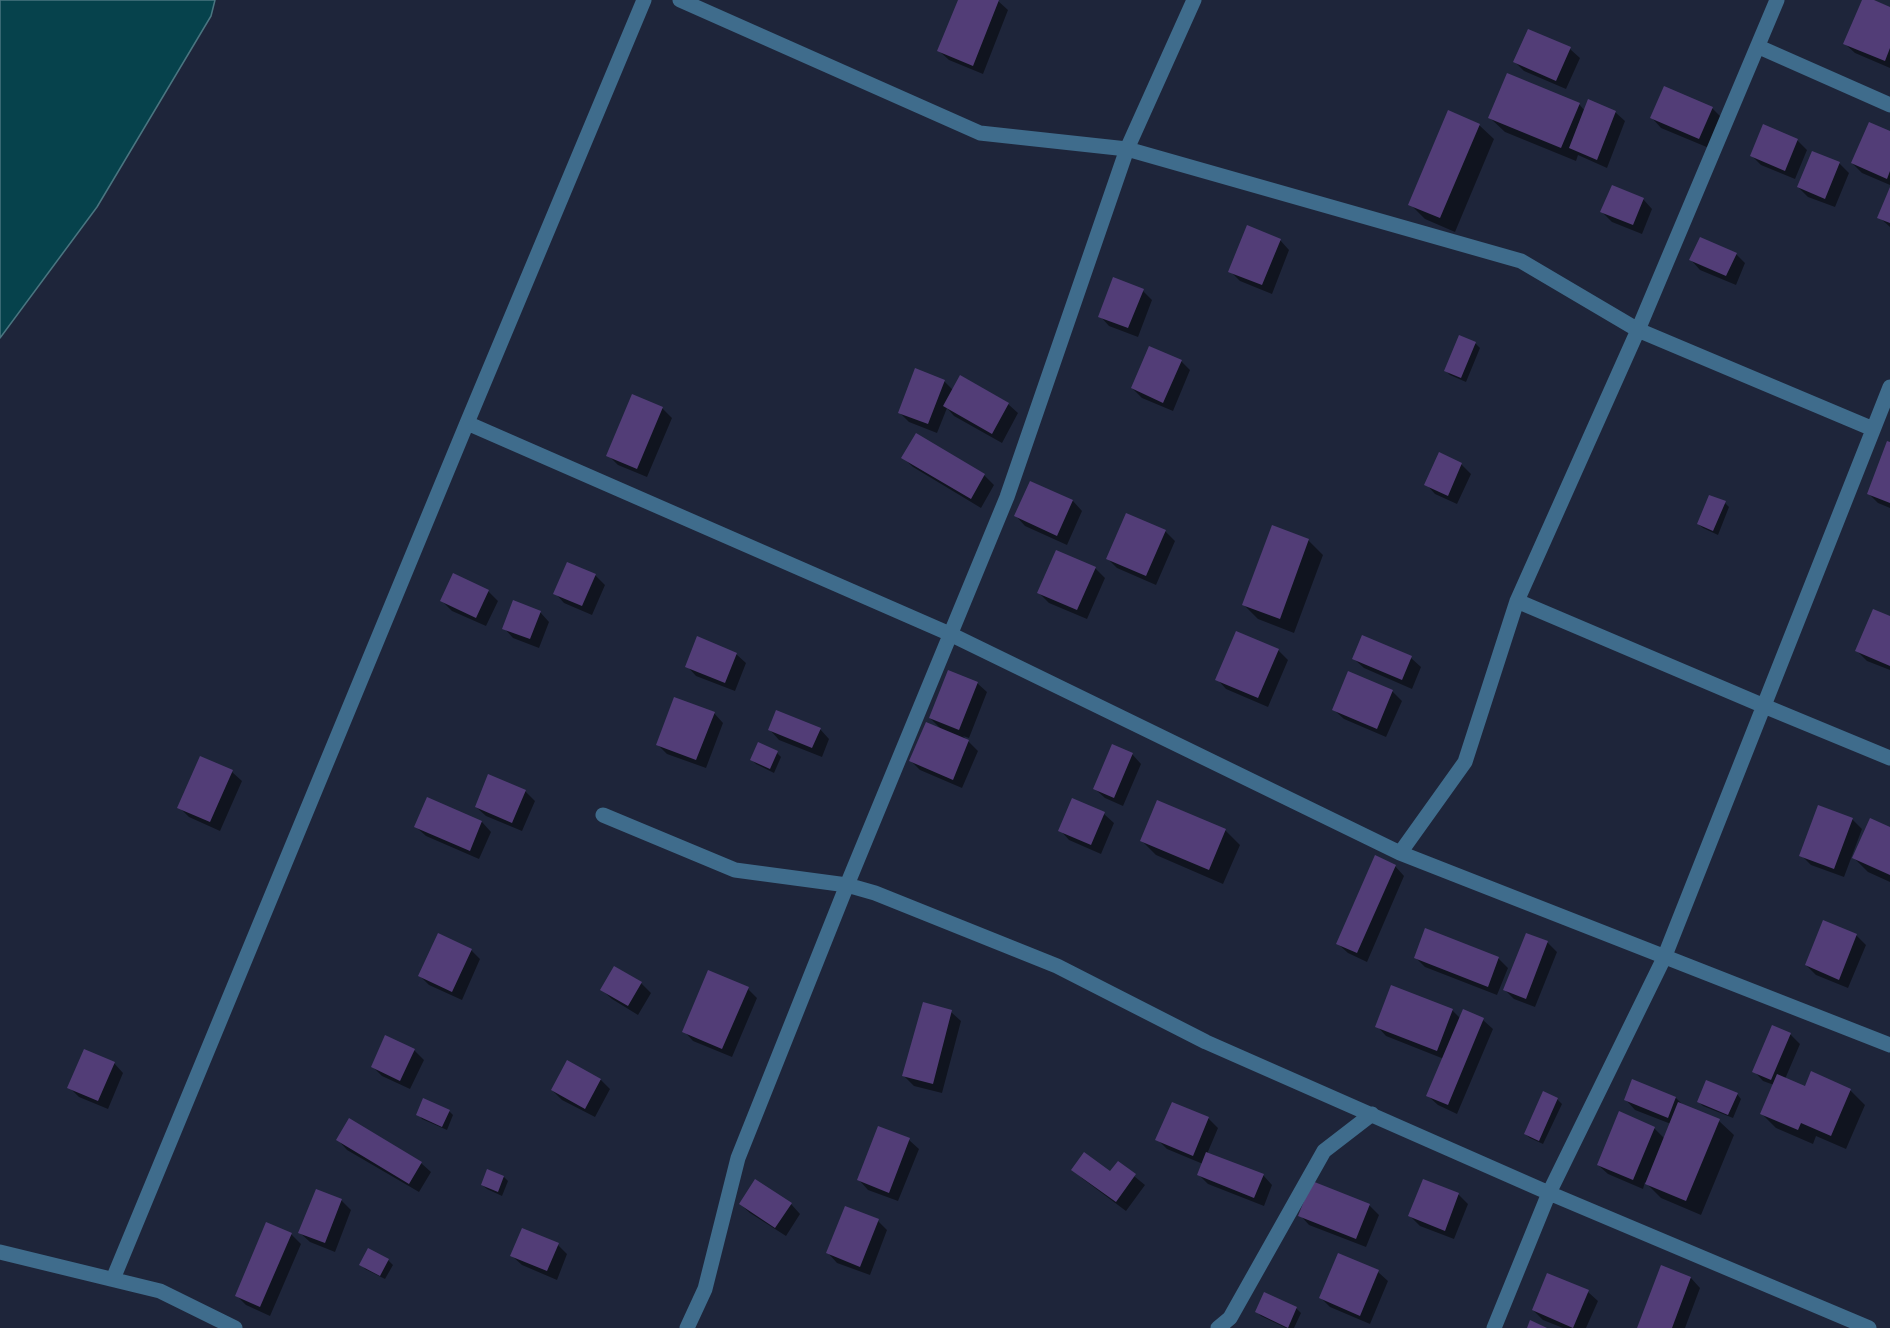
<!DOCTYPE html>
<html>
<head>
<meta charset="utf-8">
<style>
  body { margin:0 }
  canvas { display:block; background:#1e253a }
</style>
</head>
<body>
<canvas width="1890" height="1328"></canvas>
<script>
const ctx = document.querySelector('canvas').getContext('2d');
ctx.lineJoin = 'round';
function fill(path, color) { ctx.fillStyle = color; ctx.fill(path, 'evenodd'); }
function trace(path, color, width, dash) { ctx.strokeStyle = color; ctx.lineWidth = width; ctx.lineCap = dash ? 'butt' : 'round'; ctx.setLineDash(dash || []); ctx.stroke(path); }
const water = new Path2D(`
  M0,0H215L211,16L97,207L0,338Z`);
fill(water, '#06424c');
trace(water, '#4a7580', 1.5);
fill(new Path2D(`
  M959,0H997L1008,10L983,74L949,60L939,51Z
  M1863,0H1870L1890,8V68L1855,53L1845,44Z
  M1570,49L1580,58L1566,89L1524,71L1515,62Z
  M1579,104L1585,111L1615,112L1625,121L1607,168L1578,155L1576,161L1505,132L1490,118Z
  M1712,108L1722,118L1709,148L1661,128L1652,118Z
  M1479,125L1494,139L1455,232L1425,219L1410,204Z
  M1890,133V185L1862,173L1852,163Z
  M1797,140L1807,150L1795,179L1761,165L1751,155Z
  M1839,163L1849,173L1835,207L1808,197L1798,187Z
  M1890,190V227L1879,217Z
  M1643,199L1652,209L1642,234L1612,222L1602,212Z
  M1280,240L1289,250L1272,294L1240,281L1230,271Z
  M1736,254L1745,263L1736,285L1700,270L1691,260Z
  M1143,291L1152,300L1138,337L1109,326L1100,316Z
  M1459,337L1476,344L1480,348L1466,382L1450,375L1445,370Z
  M1181,361L1190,370L1173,411L1142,398L1132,388Z
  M944,381L953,390L1008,404L1018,413L1002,443L954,416L947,408L937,433L909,422L899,412Z
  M662,408L672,418L647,477L618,465L608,455Z
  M916,435L984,475L994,485L981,508L913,467L903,458Z
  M1890,444V508L1878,503L1869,494Z
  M1461,464L1471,474L1457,504L1435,494L1426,484Z
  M1031,483L1073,501L1082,511L1067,545L1025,526L1016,516Z
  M1725,503L1729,507L1718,535L1703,528L1698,524Z
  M1165,531L1175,541L1156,585L1117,568L1108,559Z
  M1308,540L1323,555L1294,633L1258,619L1244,605Z
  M1095,568L1105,578L1087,619L1049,603L1039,593Z
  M595,575L605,585L592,615L564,603L555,593Z
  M488,591L498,601L486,626L452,611L442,601Z
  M540,612L549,622L539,648L513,638L504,628Z
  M1890,617V670L1867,661L1857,651Z
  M1363,637L1411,658L1421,667L1412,689L1364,668L1354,659Z
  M1278,650L1288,660L1268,707L1226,689L1217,679Z
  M736,654L746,663L735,691L696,676L687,666Z
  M977,683L987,692L969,738L963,736L978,751L962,788L920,770L911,761L943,731L930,718Z
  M1392,691L1402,701L1386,737L1344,719L1334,710Z
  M714,713L723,723L706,768L667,754L657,744Z
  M820,729L829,739L822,757L779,740L770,730Z
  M777,753L781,757L774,773L756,764L752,760Z
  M1132,754L1141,764L1123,806L1105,798L1095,789Z
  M232,772L242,781L220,831L189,817L179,807Z
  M525,791L535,801L522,831L486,816L476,807Z
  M428,799L482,822L491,832L479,859L426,836L416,827Z
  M1073,800L1104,814L1114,823L1101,854L1069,840L1060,830Z
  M1852,819L1862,829L1844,877L1811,865L1801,855Z
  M1890,828V882L1868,872L1854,858Z
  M1225,830L1240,845L1223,884L1156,855L1142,841Z
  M1395,866L1404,876L1367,962L1348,953L1338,944Z
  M1426,930L1498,958L1508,968L1497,995L1425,967L1415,957Z
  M1527,935L1548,943L1557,952L1535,1007L1514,999L1505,990Z
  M1856,935L1866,945L1848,988L1816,975L1806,965Z
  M471,950L480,959L462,1000L429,985L420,976Z
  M641,983L651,993L638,1015L612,999L602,990Z
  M748,989L757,998L732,1057L693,1041L684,1031Z
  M1452,1010L1461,1019L1464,1011L1483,1020L1493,1029L1457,1114L1438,1105L1428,1096L1444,1059L1386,1036L1377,1026Z
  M951,1012L961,1021L942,1093L914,1086L904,1076Z
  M1773,1027L1791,1035L1800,1044L1785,1079L1805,1088L1850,1090L1865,1105L1846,1149L1816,1136L1813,1144L1776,1128L1762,1114L1774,1085L1763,1081L1754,1071Z
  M414,1050L424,1060L410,1089L382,1076L372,1066Z
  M568,1062L601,1080L610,1089L595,1117L562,1100L552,1090Z
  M114,1063L123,1073L108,1109L79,1097L69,1087Z
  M1737,1094L1741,1099L1733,1118L1703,1106L1698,1101Z
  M1676,1098L1684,1106L1719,1121L1734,1135L1701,1215L1661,1198L1645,1182L1643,1189L1608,1174L1598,1165L1654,1128L1665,1139L1671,1124L1635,1110L1626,1100Z
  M1557,1099L1562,1104L1543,1144L1530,1138L1525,1134Z
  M449,1111L453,1115L447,1130L422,1119L418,1114Z
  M1208,1118L1218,1128L1207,1154L1263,1175L1272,1185L1264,1206L1208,1184L1199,1175L1203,1164L1167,1149L1157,1139Z
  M338,1140L421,1163L431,1172L419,1192L347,1150Z
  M909,1140L919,1149L898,1201L868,1190L859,1180Z
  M1118,1163L1145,1185L1126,1211L1083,1179L1073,1170L1110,1173Z
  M504,1177L508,1181L502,1196L487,1189L482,1185Z
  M1424,1181L1459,1195L1468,1204L1454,1239L1420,1226L1410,1216Z
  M341,1200L351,1210L335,1252L310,1242L300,1233Z
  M740,1204H791L800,1214L786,1236L750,1213Z
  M1369,1205L1379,1215L1366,1247L1309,1225L1300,1215Z
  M878,1221L887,1230L870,1275L837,1263L828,1253Z
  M291,1234L301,1244L270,1316L246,1305L236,1295Z
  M558,1245L567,1254L557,1280L522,1265L512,1256Z
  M388,1260L393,1265L385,1279L365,1269L361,1264Z
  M1662,1267L1691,1278L1700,1288L1685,1328H1639Z
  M1378,1272L1388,1281L1370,1324L1330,1307L1320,1297Z
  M1588,1292L1598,1301L1586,1328H1563L1543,1320L1533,1310Z
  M1296,1308L1301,1313L1294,1328H1286L1261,1316L1257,1312Z`), '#0007');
fill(new Path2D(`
  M958,0H999L973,66L937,51Z
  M1862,0H1874L1890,7V48L1885,61L1843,44Z
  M1528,29L1571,47L1556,81L1513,62Z
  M1507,73L1580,103L1561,148L1488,118Z
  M1664,86L1713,107L1699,139L1650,118Z
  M1588,99L1616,111L1597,160L1569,148Z
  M1448,110L1480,124L1440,218L1408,205Z
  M1869,122L1890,131V171L1887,179L1851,163Z
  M1763,124L1798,139L1785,171L1750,156Z
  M1812,151L1840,162L1825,199L1797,187Z
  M1612,185L1644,198L1633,225L1600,212Z
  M1890,187V223L1877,218Z
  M1247,225L1281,239L1262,285L1228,272Z
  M1700,237L1737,253L1726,276L1689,260Z
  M1113,277L1144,289L1128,328L1098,317Z
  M1459,335L1476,342L1461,378L1444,371Z
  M1149,346L1182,360L1163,403L1131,388Z
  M915,368L945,380L928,424L898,413Z
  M960,375L1009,403L992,434L943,406Z
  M632,394L663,407L637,469L606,456Z
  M916,433L985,474L971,499L901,458Z
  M1887,441L1890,442V503L1867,494Z
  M1439,452L1462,463L1448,496L1424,485Z
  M1030,481L1073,500L1057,536L1014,516Z
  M1709,495L1726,501L1713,531L1697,524Z
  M1126,513L1166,530L1146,576L1106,559Z
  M1272,525L1309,539L1280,619L1242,605Z
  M1056,550L1096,567L1077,610L1037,593Z
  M567,562L596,574L582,606L553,594Z
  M453,573L489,590L476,618L440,601Z
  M513,600L541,611L530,639L502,629Z
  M1873,609L1890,616V666L1855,651Z
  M1236,631L1279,649L1258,698L1215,680Z
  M1362,635L1412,656L1402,680L1352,659Z
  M697,636L737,653L725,683L685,667Z
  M948,670L978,682L959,730L929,718Z
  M1348,671L1393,690L1377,729L1332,710Z
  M674,697L715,712L696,760L656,745Z
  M776,710L821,728L812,748L768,730Z
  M926,722L969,740L953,780L909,761Z
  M758,742L778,751L770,769L750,760Z
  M1112,744L1133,753L1114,798L1093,789Z
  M200,756L233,770L210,822L177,808Z
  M488,774L526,790L512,823L475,807Z
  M427,797L482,821L470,851L414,827Z
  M1072,798L1105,812L1091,845L1058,831Z
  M1157,800L1226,829L1209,870L1140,841Z
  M1818,805L1853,818L1834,869L1799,856Z
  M1870,818L1890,827V875L1852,858Z
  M1375,855L1396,865L1357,953L1336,944Z
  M1823,920L1857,934L1839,980L1805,965Z
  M1425,928L1499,957L1488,987L1414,958Z
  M438,933L472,949L452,992L418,976Z
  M1526,933L1548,941L1526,999L1503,990Z
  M614,966L642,982L628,1006L600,990Z
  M708,970L749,987L722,1049L682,1032Z
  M1391,985L1453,1009L1437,1051L1375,1027Z
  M923,1002L952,1010L933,1084L902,1076Z
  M1463,1009L1484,1018L1448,1105L1426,1096Z
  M1772,1025L1791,1033L1771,1080L1752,1072Z
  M385,1035L415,1049L400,1081L371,1067Z
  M84,1049L115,1062L98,1101L67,1088Z
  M567,1060L601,1079L585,1109L551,1090Z
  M1811,1071L1851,1089L1831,1136L1801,1123L1798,1130L1760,1114L1777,1074L1805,1086Z
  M1632,1079L1676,1097L1668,1118L1624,1100Z
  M1706,1080L1738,1093L1728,1115L1697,1102Z
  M1543,1091L1558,1098L1539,1141L1524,1134Z
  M423,1098L450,1110L442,1127L416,1115Z
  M1172,1102L1209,1117L1193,1156L1155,1140Z
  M1678,1102L1720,1119L1686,1201L1645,1184Z
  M1619,1111L1655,1127L1633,1180L1597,1165Z
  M349,1118L422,1162L409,1184L336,1140Z
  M878,1126L910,1138L889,1193L857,1180Z
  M1084,1152L1110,1171L1118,1161L1136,1174L1116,1202L1071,1170Z
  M1206,1152L1264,1174L1254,1198L1197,1175Z
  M487,1169L504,1176L498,1192L481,1185Z
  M755,1179L792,1203L775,1228L739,1204Z
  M1423,1179L1459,1193L1445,1231L1408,1216Z
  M1312,1181L1370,1204L1356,1239L1298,1216Z
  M316,1189L342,1199L325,1243L298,1233Z
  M845,1206L879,1219L860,1267L826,1253Z
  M266,1222L292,1233L260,1307L235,1296Z
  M522,1228L559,1243L547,1271L510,1256Z
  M368,1248L389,1259L380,1276L359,1265Z
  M1338,1253L1379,1270L1360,1316L1319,1298Z
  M1661,1265L1691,1277L1672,1328H1637Z
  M1547,1273L1589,1290L1573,1328L1532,1310Z
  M1264,1292L1297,1307L1288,1328L1255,1312Z
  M1530,1320L1547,1328H1527Z`), '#523d77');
trace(new Path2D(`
  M680,0L980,133L1127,149L1521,261L1638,330L1873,429
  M1759,47L1890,105
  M467,423L950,634L1400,853L1890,1045
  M1517,601L1764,706L1890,758
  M603,815L735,870L847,885L875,893L1057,966L1206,1042L1549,1193L1869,1328
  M1400,853L1465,762L1517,601L1638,330L1777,0
  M0,1252L160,1291L235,1328
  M113,1279L467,423L644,0
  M687,1328L705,1289L738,1158L847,885L1007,497L1127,149L1194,0
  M1218,1328L1230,1318L1324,1151L1372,1114
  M1494,1328L1549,1193L1664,958L1890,387`), '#3f6c8c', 15);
</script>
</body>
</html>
